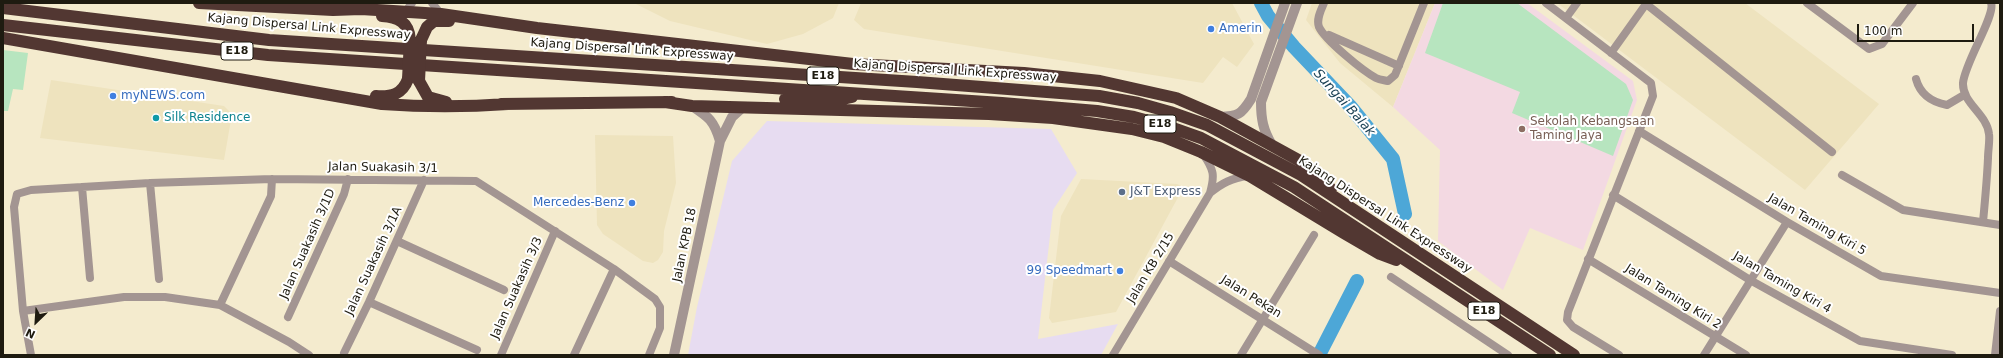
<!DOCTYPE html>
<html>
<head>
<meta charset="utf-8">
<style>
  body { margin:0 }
  #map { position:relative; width:2003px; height:358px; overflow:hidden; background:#f4ebce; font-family:"DejaVu Sans",sans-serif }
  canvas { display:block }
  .frame { position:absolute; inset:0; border:4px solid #1e1b10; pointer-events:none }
  .north { position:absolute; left:16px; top:302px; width:40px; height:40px; -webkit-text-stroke:3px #fff; paint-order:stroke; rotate:205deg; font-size:11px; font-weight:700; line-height:16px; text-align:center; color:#1e1b10 }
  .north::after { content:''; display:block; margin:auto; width:14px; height:18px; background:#1e1b10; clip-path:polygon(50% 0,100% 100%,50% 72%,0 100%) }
  .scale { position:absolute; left:1857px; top:24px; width:117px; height:18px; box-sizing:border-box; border:2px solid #1e1b10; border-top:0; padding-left:5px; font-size:12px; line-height:14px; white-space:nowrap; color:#1e1b10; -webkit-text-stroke:3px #fff; paint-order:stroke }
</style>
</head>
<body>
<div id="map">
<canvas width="2003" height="358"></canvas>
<div class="frame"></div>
<div class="north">N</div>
<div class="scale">100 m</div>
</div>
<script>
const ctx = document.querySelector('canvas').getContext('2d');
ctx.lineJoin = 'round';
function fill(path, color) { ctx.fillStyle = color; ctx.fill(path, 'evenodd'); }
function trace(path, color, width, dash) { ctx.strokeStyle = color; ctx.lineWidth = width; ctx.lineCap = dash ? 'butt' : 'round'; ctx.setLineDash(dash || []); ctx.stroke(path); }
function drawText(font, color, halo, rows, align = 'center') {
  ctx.font = font + ' "DejaVu Sans",sans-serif'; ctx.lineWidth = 4; ctx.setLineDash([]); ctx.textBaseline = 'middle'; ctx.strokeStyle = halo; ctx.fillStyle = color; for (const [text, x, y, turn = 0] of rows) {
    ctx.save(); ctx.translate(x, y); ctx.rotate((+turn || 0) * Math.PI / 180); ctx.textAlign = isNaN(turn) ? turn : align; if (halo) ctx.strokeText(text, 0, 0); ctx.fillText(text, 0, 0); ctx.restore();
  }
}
fill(new Path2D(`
  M634,3H839L833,18L803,34L767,44L670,21Z
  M861,3H1232L1254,44L1237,67L1223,57L1203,83L864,29L854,20Z
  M1312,3H1435L1393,107L1340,63L1306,20Z
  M1557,3H1745L1879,104L1805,190Z
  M51,80L224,106L232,114L224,160L40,138Z
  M595,135L673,136L676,183L664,231L663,252L658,260L653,263L643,261L603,234L597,225Z
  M1081,179L1177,184L1181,186L1182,190L1116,312L1052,323L1049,318L1061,216Z`), '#eee3be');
fill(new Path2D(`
  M767,121L1051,129L1077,173L1053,210L1038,339L1118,324L1101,355H688L697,307L732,161Z`), '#e7dcf1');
fill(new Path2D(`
  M1435,3H1527L1633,81L1637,100L1583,250L1530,228L1503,290L1438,241L1440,150L1393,107Z`), '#f3d9e2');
fill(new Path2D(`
  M1443,3H1517L1626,84L1633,100L1613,156L1512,113L1520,92L1425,53Z
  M3,50L28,53L23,90L13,89L8,111H3Z`), '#b7e5bf');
trace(new Path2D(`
  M1261,3L1268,16L1294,47L1350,106L1393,159L1405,214
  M1319,355L1357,281`), '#4da7d7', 14);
trace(new Path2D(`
  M432,3L441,14
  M1324,3C1321,10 1316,19 1319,27C1325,40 1363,71 1376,78C1380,80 1384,80 1388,81L1395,75L1424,3
  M1546,3L1651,83L1653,96L1568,312L1567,320L1573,327L1619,355
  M1645,3L1832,152
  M1807,3L1869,49L1882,44L1913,3
  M406,11L412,3
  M1566,18L1577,3
  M1329,35L1399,66
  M1611,53L1646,4
  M1916,79C1920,94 1931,102 1947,105L1964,95
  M1639,131L1787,222L1881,276L2000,293
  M1842,175L1903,210L2000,225
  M150,183L159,279
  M82,187L90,278
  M1210,193C1222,183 1232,178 1248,176
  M1613,195L1750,280L1860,341L1952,355
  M1983,222C1985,201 1987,180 1988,158C1988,150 1990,141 1989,134C1987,114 1962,103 1963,83C1965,62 1996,15 1991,3
  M397,241L504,290
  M1588,259L1746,355
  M1169,261L1319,355
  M1391,277L1508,355
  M369,302L477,350
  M220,305L271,196L272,179
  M23,311L124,297H165L220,305L289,342L309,355
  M288,317L344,194L348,179
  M344,353L369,302L424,180
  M31,355L23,311L14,207L17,194L31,190L150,183L272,179L476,181L614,269L655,299L660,307V328L649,355
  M501,355L555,231
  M574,355L614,269
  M1113,355L1210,193C1215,175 1214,170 1203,154
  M1241,355L1314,235
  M1704,355L1787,222
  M1995,355L2000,311`), '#a39592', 8);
trace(new Path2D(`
  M692,106C709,117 714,121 720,141
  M1220,117C1238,116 1241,115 1251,99L1285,3
  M1272,145C1263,130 1261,119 1261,102L1297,3
  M674,355L720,141L732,117L743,107`), '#a39592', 10);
trace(new Path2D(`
  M199,3L333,10L361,9L441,14L537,28L853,64L1024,73L1100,81L1176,98L1220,117L1302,162L1322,178L1331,189
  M3,8L269,40L917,82L1099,96L1138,103L1170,112L1207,125L1301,175L1574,355
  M382,16C398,17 409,22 410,40
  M3,25L268,55L1002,103L1097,111L1134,117L1167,126L1201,138L1294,187L1550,355
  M3,38L382,104C424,107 466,107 508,104
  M421,40L427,27L434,21H449
  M419,81L428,97L446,102
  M376,96C391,97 402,95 408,79
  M785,99L838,100L852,97
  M665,102L692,106L989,114L1053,118L1132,129L1164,137L1201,152L1250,176L1344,233L1380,254L1396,260
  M501,104L672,102`), '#523732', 12);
trace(new Path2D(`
  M408,79L410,40
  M419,81L421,40`), '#523732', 12);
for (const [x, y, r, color] of [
  [1211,29,4,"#3f7fe0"],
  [113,96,4,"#3f7fe0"],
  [156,118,4,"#0f9aa8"],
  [1522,129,4,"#8d6e63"],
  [1122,192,4,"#5c6f8a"],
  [632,203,4,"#3f7fe0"],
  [1120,271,4,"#3f7fe0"]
]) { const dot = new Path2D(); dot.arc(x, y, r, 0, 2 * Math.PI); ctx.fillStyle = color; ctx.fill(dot); trace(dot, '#fff', 1.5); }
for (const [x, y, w] of [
  [237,51,32],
  [823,76,32],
  [1160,124,32],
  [1484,311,32]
]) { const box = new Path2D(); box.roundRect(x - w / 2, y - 9, w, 18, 3); ctx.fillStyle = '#fff'; ctx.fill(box); trace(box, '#1e1b10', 1); }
drawText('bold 11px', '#1e1b10', null, [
  ["E18",237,51],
  ["E18",823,76],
  ["E18",1160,124],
  ["E18",1484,311]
]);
drawText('12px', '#1e1b10', '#fff', [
  ["Kajang Dispersal Link Expressway",309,27,5],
  ["Kajang Dispersal Link Expressway",632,50,4],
  ["Kajang Dispersal Link Expressway",955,71,4],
  ["Jalan Suakasih 3/1",383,168,1],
  ["Kajang Dispersal Link Expressway",1385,215,33],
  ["Jalan Taming Kiri 5",1817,225,30],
  ["Jalan Suakasih 3/1D",308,244,-66],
  ["Jalan KPB 18",685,245,-78],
  ["Jalan Suakasih 3/1A",374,261,-65],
  ["Jalan KB 2/15",1151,268,-59],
  ["Jalan Taming Kiri 4",1782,283,30],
  ["Jalan Suakasih 3/3",517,288,-66],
  ["Jalan Pekan",1251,297,32],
  ["Jalan Taming Kiri 2",1673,297,32]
]);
drawText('12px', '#366cbe', '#fff', [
  ["Amerin",1219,29],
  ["myNEWS.com",121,96],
  ["Mercedes-Benz",624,203,"right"],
  ["99 Speedmart",1112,271,"right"]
], 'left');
drawText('12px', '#0d838f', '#fff', [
  ["Silk Residence",164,118]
], 'left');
drawText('12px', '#785e54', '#fff', [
  ["Sekolah Kebangsaan",1530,122],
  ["Taming Jaya",1530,136]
], 'left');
drawText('12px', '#4e5e75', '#fff', [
  ["J&T Express",1130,192]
], 'left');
drawText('italic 13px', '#183f53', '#fff', [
  ["Sungai Balak",1344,103,48]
]);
</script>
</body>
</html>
